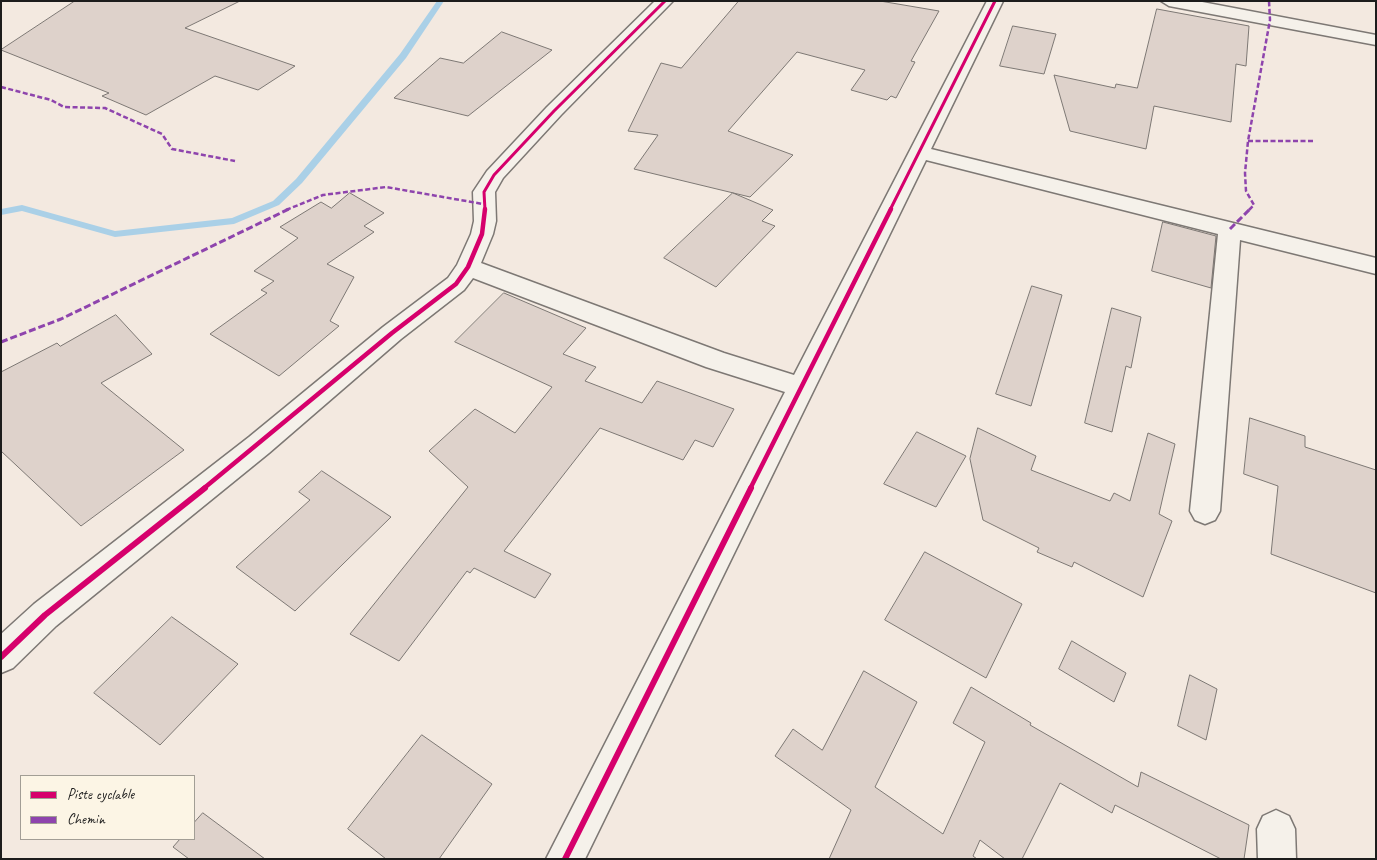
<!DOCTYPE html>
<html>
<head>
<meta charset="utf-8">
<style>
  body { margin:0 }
  #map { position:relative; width:1377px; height:860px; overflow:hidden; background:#f3e9e0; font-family:Caveat,sans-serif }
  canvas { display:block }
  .frame { position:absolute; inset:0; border:2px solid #1c1c1c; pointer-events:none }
  .legend { position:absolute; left:20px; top:775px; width:175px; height:65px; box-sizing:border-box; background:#fcf5e5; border:1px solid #a29e95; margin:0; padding:6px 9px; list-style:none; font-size:15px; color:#1c1c1c }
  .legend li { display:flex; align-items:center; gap:10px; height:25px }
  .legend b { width:25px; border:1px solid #a29e95 }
</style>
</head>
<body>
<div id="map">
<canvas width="1377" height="860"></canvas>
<div class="frame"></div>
<ul class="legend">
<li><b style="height:6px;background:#d6006c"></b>Piste cyclable</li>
<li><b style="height:6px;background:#8e44ad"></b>Chemin</li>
</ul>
</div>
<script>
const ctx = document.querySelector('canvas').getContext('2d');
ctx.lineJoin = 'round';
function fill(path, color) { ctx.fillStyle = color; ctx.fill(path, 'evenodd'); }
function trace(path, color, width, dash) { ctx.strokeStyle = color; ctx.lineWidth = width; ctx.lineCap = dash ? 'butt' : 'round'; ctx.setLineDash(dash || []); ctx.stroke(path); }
fill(new Path2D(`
  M437,1H444L406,58L302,183L279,205L234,224L115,237L22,211L1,215V209L22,205L115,231L232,218L273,201L296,179L400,54Z`), '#aad0e7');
const building = new Path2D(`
  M75,1H240L185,28L295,66L258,90L215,76L146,115L102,96L109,93L1,50Z
  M739,1H880L939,11L911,61L915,62L896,98L891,96L887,100L851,90L865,70L797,52L728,131L793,155L750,197L634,169L658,135L628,131L661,63L681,68Z
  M1157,9L1249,26L1246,66L1236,64L1231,122L1154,106L1146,149L1070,131L1054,75L1115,88L1116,84L1137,88Z
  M1013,26L1056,34L1044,74L1000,66Z
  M502,32L552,50L468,116L394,98L440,58L463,63Z
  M350,193L384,213L364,226L374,232L327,264L354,277L330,321L339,326L279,376L210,334L267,293L261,290L274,281L254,271L298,238L280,227L321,202L331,208Z
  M733,193L773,210L762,221L775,226L716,287L664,258Z
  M1163,222L1216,236L1211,288L1152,271Z
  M1032,286L1062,295L1031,406L996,394Z
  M504,293L586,328L563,354L596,367L585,381L642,403L657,381L734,409L713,447L695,440L683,460L600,428L504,551L551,574L535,598L474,568L470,573L467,571L399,661L350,634L468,487L429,451L475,409L515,433L552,387L455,342Z
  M1112,308L1141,317L1131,368L1126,366L1112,432L1085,423Z
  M116,315L152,354L101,383L184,450L81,526L1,451V372L57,343L60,346Z
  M1250,418L1305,436V447L1376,470V593L1271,554L1278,486L1244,474Z
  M978,428L1036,456L1031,470L1110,501L1114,493L1130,501L1148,433L1175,444L1159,514L1172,521L1143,597L1074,562L1072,567L1037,552L1039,548L983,520L970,459Z
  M917,432L966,456L936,507L884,484Z
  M322,471L391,517L295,611L236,567L310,500L299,492Z
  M925,552L1022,604L986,678L885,620Z
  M172,617L238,664L160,745L94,693Z
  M1072,641L1126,673L1114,702L1059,669Z
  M864,671L917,702L875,787L943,834L985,742L953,723L971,687L1031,723L1030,725L1138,787L1141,772L1249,825L1244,859H1221L1115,805L1112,813L1060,783L1022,859H1005L980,840L973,856L977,859H829L851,810L775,756L793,729L822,750Z
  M1190,675L1217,689L1206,740L1178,726Z
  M422,735L492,784L439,859H386L348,829Z
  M203,813L265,859H189L173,847L180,839H194V823Z`);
fill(building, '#ded2cb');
trace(building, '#7d7874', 1);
const minor = new Path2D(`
  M655,1H673L561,115L503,178L495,192L496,221L493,234L481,263L724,353L794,375L987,1H1003L931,149L1376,258V274L1240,240L1220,511L1215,520L1205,524L1195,520L1190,511L1218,234L926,160L585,859H546L785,392L706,367L473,278L464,290L401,339L269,453L56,626L13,668L1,673V634L34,604L249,437L383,327L448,278L457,265L471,234L474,221L473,192L487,171L547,107Z
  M1161,1H1197L1376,35V45L1169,6Z
  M1276,810L1289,816L1295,829L1296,859H1258L1257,829L1263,816Z`);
trace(minor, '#7d7874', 3);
fill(minor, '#f5f1ea');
trace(new Path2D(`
  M1,87L51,100L64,107L105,108L162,134L172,149L235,161
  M1248,141H1315
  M286,210L323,195L386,187L483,204
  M1249,210L1254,205L1246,191L1245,173L1248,141L1270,20L1269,1`), '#8e44ad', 2.5, [5, 2.5]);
trace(new Path2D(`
  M1230,229L1250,209
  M1,342L61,319L289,209`), '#8e44ad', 3, [7, 3]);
trace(new Path2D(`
  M485,210L484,192L494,175L554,111L665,1
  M890,210L995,1`), '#d6006c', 3);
trace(new Path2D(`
  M203,489L392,333L456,284L468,267L482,234L485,209
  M750,489L891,209`), '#d6006c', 4.5);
trace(new Path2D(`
  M1,657L45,615L205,488
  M565,859L751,488`), '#d6006c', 6);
</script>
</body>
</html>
